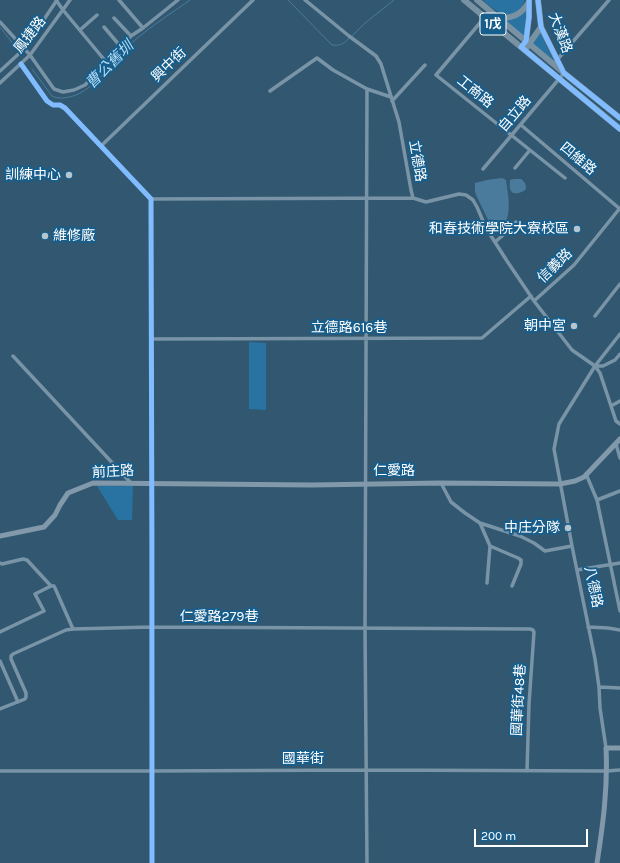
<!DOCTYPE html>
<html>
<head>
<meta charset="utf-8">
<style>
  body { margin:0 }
  #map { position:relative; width:620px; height:863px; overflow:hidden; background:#325871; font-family:Karla,sans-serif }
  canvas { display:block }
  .scale { position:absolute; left:474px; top:829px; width:114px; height:18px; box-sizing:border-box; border:2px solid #fff; border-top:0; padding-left:5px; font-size:12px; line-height:14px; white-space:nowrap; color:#fff; -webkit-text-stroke:3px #175e8c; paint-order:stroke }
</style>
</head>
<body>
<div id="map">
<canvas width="620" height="863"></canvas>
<div class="scale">200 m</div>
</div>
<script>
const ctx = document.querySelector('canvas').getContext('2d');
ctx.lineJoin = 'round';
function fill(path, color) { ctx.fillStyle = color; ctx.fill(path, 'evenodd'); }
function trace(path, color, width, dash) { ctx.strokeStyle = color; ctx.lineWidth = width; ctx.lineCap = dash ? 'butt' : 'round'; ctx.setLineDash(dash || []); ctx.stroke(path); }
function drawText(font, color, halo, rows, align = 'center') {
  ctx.font = font + ' Karla,"Noto Sans TC",sans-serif'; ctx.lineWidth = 4; ctx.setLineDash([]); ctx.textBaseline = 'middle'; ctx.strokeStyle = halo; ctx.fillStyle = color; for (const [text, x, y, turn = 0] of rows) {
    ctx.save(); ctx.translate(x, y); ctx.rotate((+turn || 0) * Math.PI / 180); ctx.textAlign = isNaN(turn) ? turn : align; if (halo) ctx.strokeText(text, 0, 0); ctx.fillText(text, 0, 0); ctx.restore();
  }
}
fill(new Path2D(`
  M483,0H525C522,10 512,19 501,13C494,10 488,5 483,0Z
  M527,9L524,36L503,20Z
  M541,32H542L545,43L554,62L533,44Z
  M249,342L266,343V410L249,409Z
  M97,486H133L132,520H118Z`), '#2873a1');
fill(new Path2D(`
  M502,178L506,180C508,193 513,219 501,228C498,230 496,230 492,228L477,197L475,192V183L487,180Z
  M514,179H521C525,182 526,184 526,189C523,192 514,196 511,191C509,188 510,183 510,180Z`), '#4a7b9c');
trace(new Path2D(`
  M288,0L332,45C340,46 344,44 349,38
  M0,27L14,45
  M352,36L365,23L394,0
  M32,69L52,96C56,98 59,98 63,98C94,96 113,58 135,40C152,25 172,13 190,0`), '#4a7b9c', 1);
trace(new Path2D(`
  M56,0L63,10L107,63
  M119,0L143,28
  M305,0L349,36L376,56L381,64L399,122L411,190L413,198L426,202L459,194L466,195L473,200L477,207L486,228L507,261L534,301L572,350L595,366L600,373L616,421L620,424
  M490,11L436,75L565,178
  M114,18L131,36
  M0,22L30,55L54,89L63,92L74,90L85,85L107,63L131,36L143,28L178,0
  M104,27L121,47
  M80,30L97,15
  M557,60L609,0
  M21,64L47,101L53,105H60L65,108L151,199C152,420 152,642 152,863
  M0,71L24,49L57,0
  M0,83L30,55L70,0
  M367,89L365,628L367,863
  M270,91L317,58L333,70L367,89L391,97
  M392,101L425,65
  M521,125L620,209
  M101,146L253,0
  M515,168L530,150
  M483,169L564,73
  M151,199L413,198
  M495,242L509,230L516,222
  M534,301L574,265L620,208
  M595,316L620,284
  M151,339L482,338L531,296
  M13,356L131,483
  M595,366H603L615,360L620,354
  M611,406L620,401
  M616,444L620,458
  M586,474L597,500L620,611
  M441,483L451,502L465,513L480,523L520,536L534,543L545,551L572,546
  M597,500L620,491
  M480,523L490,546L487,583
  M490,546L518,558L521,560V564L512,586
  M0,563L2,564L23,559L27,560L51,586H54L55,588L73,629
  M577,570L620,563
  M588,627L608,628L620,630
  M0,632L44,611L35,594L51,586
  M0,661L18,702
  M599,687L620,688
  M0,709L25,699L26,697V693L11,659V656L13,654L66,630L73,629L152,627L530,629L533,630L534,632L529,704L527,771
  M606,748L600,708L599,687L595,659L572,546L554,449L559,424L595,366L620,334
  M0,771H152L366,770L607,771L620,770`), '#7994a6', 3.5);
trace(new Path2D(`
  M0,536L44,527L55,515L60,505L68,493L93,483L312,485L441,483L560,484L575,481L584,477L620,439
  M597,863C603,824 608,788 606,748H620`), '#8199aa', 5);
trace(new Path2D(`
  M464,0L620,129
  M477,0L564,73L620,118
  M538,0L541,27L562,70
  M499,19C514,17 521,15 529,2
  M525,43L526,41L529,17V0
  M527,47L541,27`), '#7892a3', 6);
trace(new Path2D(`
  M529,0V17L526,41L521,47L620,129
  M538,0L541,27L564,73L620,118
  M21,64L47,101L53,105H60L65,108L151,199C152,420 152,642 152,863`), '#80bcff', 5);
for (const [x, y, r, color] of [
  [69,175,4,"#b7c5cd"],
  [577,229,4,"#b7c5cd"],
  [45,236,4,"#b7c5cd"],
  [574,326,4,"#b7c5cd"],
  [568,528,4,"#b7c5cd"]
]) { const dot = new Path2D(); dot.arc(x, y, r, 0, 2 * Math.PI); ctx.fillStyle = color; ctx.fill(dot); trace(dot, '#175e8c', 1.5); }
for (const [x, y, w] of [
  [493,24,26]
]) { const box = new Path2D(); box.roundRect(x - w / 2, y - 11, w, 22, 3); ctx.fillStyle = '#175e8c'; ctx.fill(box); trace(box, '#fff', 1); }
drawText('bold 13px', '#fff', null, [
  ["1戊",493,24]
]);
drawText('14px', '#fff', '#175e8c', [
  ["大漢路",560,33,69],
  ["鳳捷路",30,35,-52],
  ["興中街",169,65,-44],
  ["工商路",475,92,39],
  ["自立路",515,114,-50],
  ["四維路",578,159,40],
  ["立德路",417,161,80],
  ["信義路",555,266,-44],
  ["立德路616巷",349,328],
  ["仁愛路",394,471],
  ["前庄路",113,472,-3],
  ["八德路",593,587,78],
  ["仁愛路279巷",219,617],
  ["國華街48巷",519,700,-87],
  ["國華街",303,759]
]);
drawText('14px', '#fff', '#175e8c', [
  ["訓練中心",61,175],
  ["和春技術學院大寮校區",569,229],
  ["維修廠",53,236,"left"],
  ["朝中宮",566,326],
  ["中庄分隊",560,528]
], 'right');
drawText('italic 15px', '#aedbf6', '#175e8c', [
  ["曹公舊圳",110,65,-45]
]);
</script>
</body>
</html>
